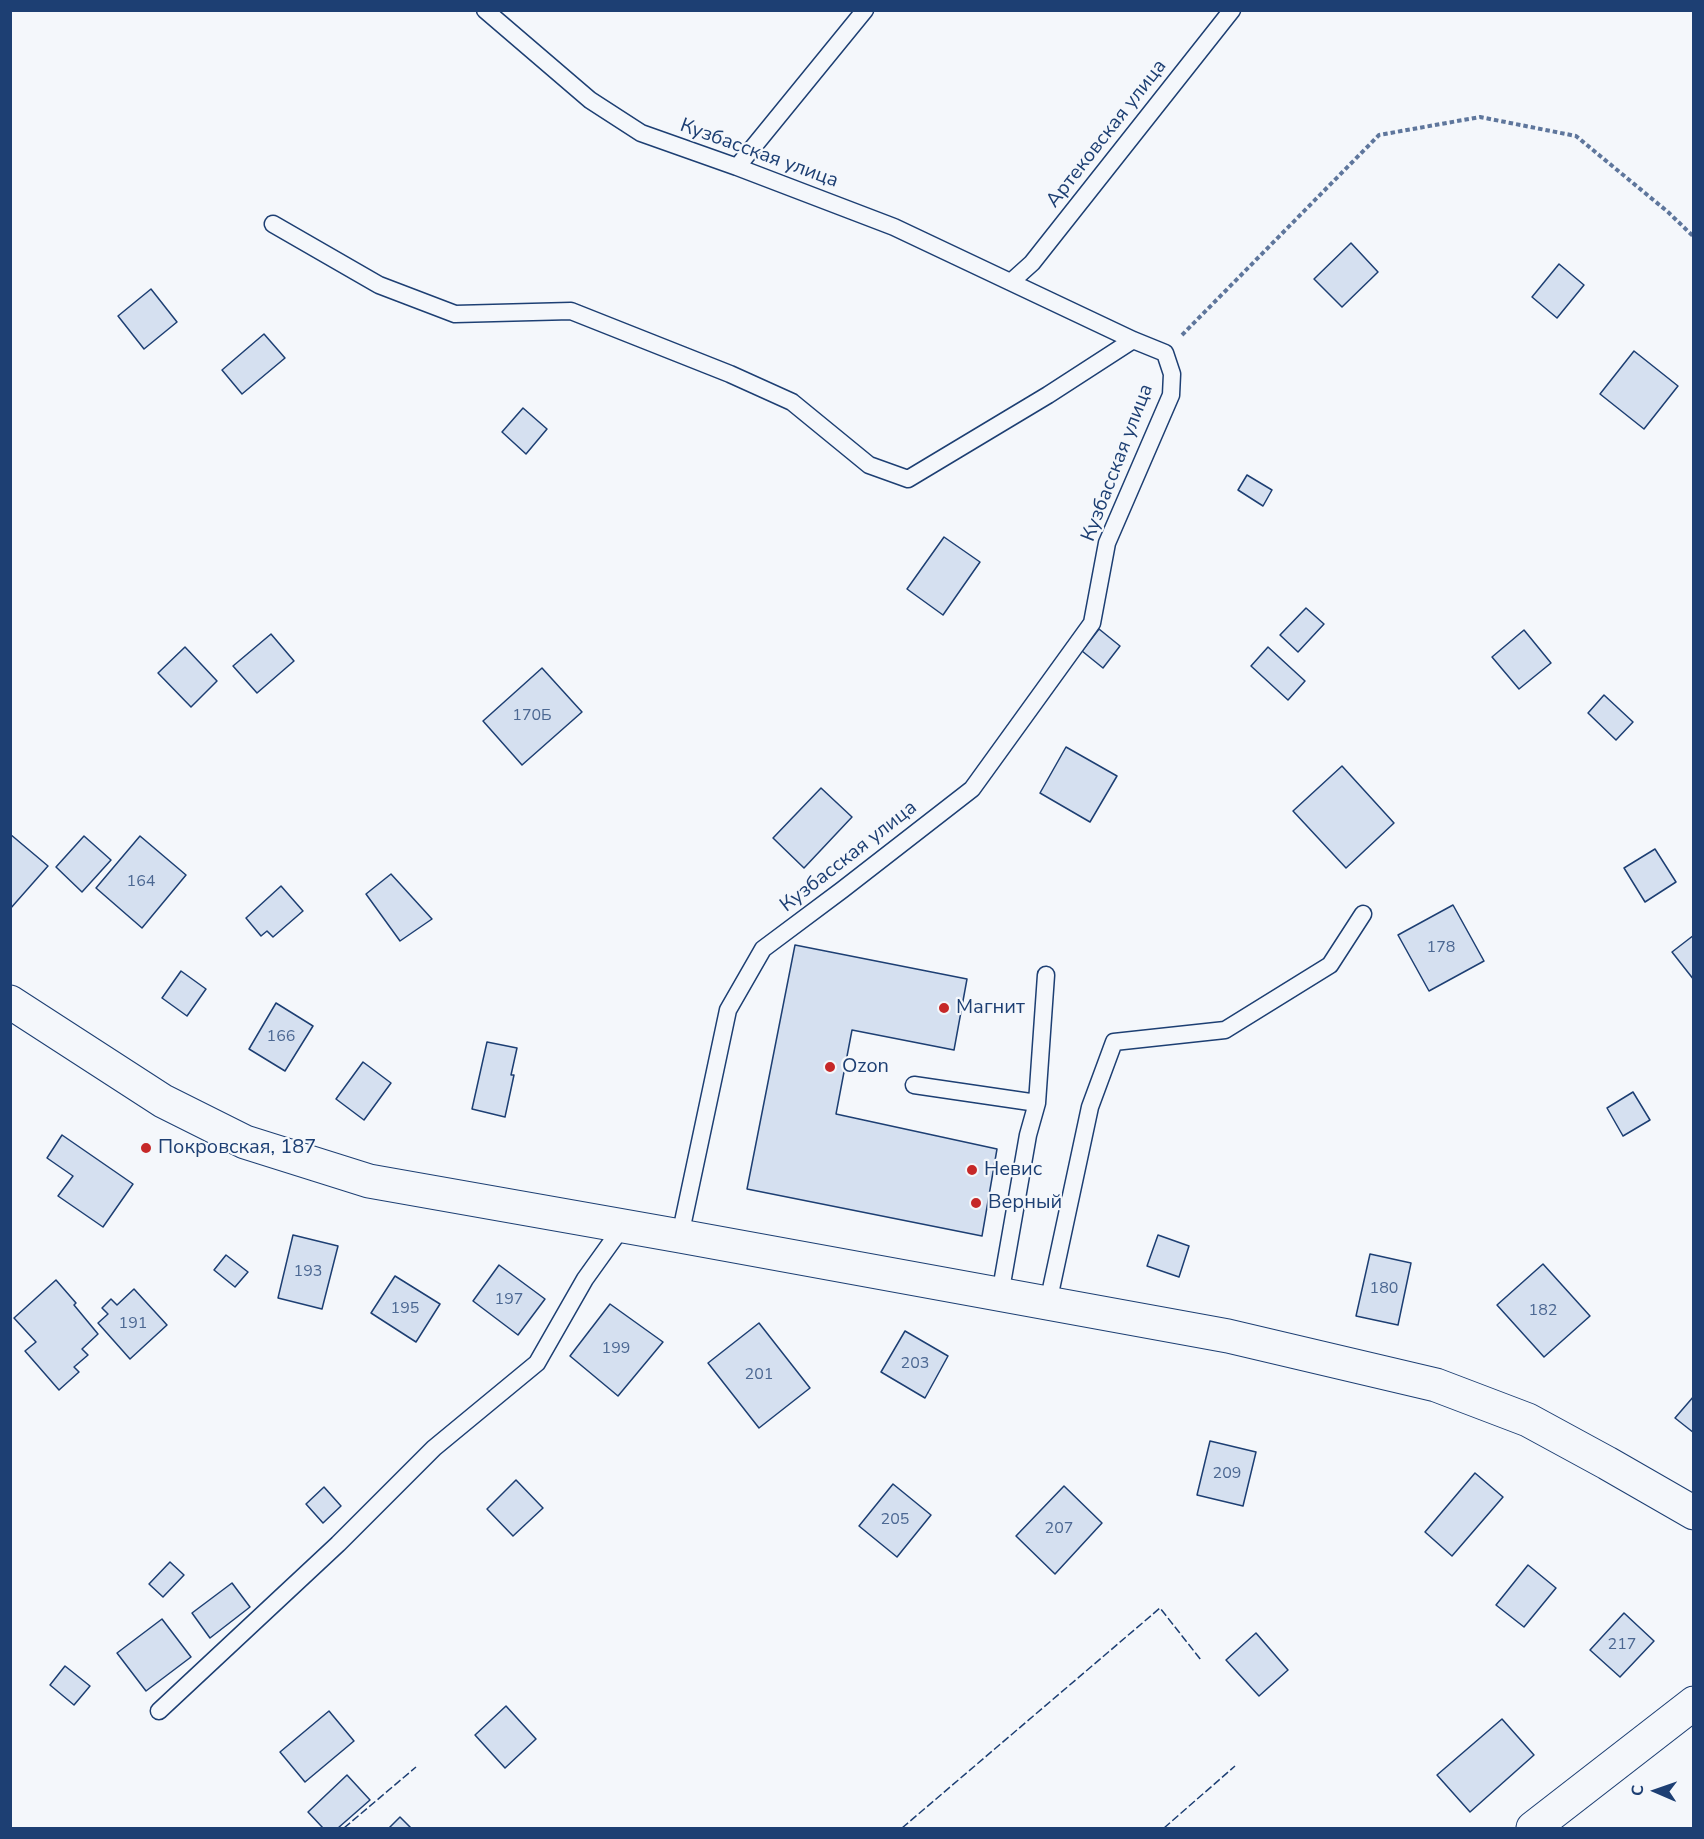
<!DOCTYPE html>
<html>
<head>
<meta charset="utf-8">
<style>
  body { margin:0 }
  #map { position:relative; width:1704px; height:1839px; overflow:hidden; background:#f4f7fb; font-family:"Nunito Sans",sans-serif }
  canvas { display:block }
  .frame { position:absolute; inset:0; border:12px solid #1d3f73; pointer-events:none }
  .north { position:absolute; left:1626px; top:1761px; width:60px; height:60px; -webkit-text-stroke:4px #f4f7fb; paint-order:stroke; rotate:272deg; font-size:16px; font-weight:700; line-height:24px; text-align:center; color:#1d3f73 }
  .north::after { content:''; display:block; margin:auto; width:21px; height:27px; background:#1d3f73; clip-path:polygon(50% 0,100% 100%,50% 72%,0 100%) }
</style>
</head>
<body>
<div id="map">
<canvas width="1704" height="1839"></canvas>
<div class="frame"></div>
<div class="north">С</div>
</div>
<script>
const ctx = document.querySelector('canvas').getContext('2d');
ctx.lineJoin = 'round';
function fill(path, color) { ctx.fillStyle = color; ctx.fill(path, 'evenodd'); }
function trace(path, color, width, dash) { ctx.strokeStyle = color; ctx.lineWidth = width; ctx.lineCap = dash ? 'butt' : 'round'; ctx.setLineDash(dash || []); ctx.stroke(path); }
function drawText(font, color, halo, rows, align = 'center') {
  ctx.font = font + ' "Nunito Sans",sans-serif'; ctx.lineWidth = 4.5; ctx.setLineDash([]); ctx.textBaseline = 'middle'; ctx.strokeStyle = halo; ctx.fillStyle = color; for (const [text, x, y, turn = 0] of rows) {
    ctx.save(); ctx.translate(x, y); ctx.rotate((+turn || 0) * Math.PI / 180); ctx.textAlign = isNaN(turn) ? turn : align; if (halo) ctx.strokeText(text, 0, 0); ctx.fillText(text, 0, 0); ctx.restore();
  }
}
const building = new Path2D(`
  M1351,243L1378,272L1342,307L1314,279Z
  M1559,264L1584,285L1557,318L1532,297Z
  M151,289L177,322L144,349L118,316Z
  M264,334L285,358L242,394L222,370Z
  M1634,351L1678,386L1644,429L1600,394Z
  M523,408L547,429L526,454L502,432Z
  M1247,475L1272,490L1263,506L1238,490Z
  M944,537L980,562L943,615L907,589Z
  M1306,608L1324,624L1298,652L1280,635Z
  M1099,629L1120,646L1103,668L1082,651Z
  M1524,630L1551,663L1519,689L1492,657Z
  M271,634L294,661L257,693L233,666Z
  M185,647L217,681L191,707L158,673Z
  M1268,647L1305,681L1288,700L1251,666Z
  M542,668L582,712L522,765L483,721Z
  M1604,695L1633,722L1616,740L1588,713Z
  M1066,747L1117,776L1090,822L1040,793Z
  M1342,766L1394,823L1346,868L1293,811Z
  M821,788L852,817L804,868L773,838Z
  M10,834L48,866L10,909Z
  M84,836L111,860L82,892L56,867Z
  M140,836L186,875L142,928L96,888Z
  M1655,849L1676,882L1645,902L1624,868Z
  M391,874L432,919L400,941L366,894Z
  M281,886L303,911L273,937L267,931L261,936L246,918Z
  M1453,905L1484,961L1429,991L1398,935Z
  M1694,935V980L1672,952Z
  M795,945L967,979L954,1050L852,1030L836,1114L997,1149L982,1236L747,1189Z
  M181,971L206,989L187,1016L162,998Z
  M276,1003L313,1026L285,1071L249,1049Z
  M487,1042L517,1048L511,1075H514L505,1117L472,1109Z
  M363,1062L391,1083L364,1120L336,1099Z
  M1633,1092L1650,1120L1623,1136L1607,1108Z
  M62,1135L133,1184L103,1227L58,1196L73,1176L47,1158Z
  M293,1235L338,1246L322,1309L278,1298Z
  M1158,1235L1189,1246L1179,1277L1147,1266Z
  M1370,1254L1411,1263L1398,1325L1356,1316Z
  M226,1255L248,1272L235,1287L214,1270Z
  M1543,1264L1590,1316L1544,1357L1497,1305Z
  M499,1265L545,1299L518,1335L473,1301Z
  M395,1276L440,1304L416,1342L371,1313Z
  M56,1280L76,1303L74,1305L98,1334L82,1349L88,1355L74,1367L79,1372L59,1390L25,1351L36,1342L14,1318Z
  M134,1289L167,1325L130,1359L98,1323L108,1314L102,1308L111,1299L117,1305Z
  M610,1304L663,1342L618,1396L570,1356Z
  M759,1323L810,1388L759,1428L708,1363Z
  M905,1331L948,1356L925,1398L881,1372Z
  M1694,1396V1433L1675,1418Z
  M1210,1441L1256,1452L1243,1506L1197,1495Z
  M1475,1473L1503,1497L1452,1556L1425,1532Z
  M516,1480L543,1508L513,1536L487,1509Z
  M893,1484L931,1515L897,1557L859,1526Z
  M1064,1486L1102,1523L1055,1574L1016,1536Z
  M324,1487L341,1506L323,1523L306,1504Z
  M170,1562L184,1575L163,1597L149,1584Z
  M1528,1565L1556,1588L1524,1627L1496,1605Z
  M232,1583L250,1607L210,1638L192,1613Z
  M1624,1613L1654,1641L1620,1677L1590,1650Z
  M162,1619L191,1657L146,1691L117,1653Z
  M1256,1633L1288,1670L1259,1696L1226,1660Z
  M65,1666L90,1686L74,1705L50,1685Z
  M506,1706L536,1739L505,1768L475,1735Z
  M329,1711L354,1741L305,1782L280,1752Z
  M1502,1719L1534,1755L1470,1812L1437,1775Z
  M347,1775L370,1800L338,1828H323L308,1812Z
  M400,1817L411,1828H389Z`);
fill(building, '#d5e0f0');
trace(building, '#1d3f73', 1.5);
const lane = new Path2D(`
  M485,10L590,100L641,133L737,167L894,227L1133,340L1165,353L1172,374L1171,395L1107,543L1092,623L972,789L842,890L763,949L728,1010L680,1236
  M737,167L865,10
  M273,224L379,285L455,314L571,311L730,374L792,402L869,465L908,479L1048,395L1133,340
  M1012,281L1032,263L1232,10
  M914,1085L1037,1103
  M1000,1295L1028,1135L1037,1103L1046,975
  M1048,1303L1090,1107L1114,1042L1225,1030L1330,965L1363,914
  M159,1711L338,1544L434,1448L537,1363L585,1279L623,1226`);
const secondary = new Path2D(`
  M10,1002L163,1101L245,1142L369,1181L680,1236L1228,1336L1436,1385L1528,1420L1607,1463L1694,1513
  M1533,1828L1694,1703`);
trace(lane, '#1d3f73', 19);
trace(secondary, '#1d3f73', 35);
trace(new Path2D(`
  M1182,335L1379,135L1480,117L1576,136L1668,212L1694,237`), '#5e769c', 4, [4.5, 3]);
trace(lane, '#f4f7fb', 16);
trace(secondary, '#f4f7fb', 33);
trace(new Path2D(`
  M344,1828L416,1767
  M902,1828L1160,1608L1201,1660
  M1164,1828L1235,1766`), '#1d3f73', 1.5, [8, 3]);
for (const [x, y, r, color] of [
  [944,1008,6,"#c62828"],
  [830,1067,6,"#c62828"],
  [146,1148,6,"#c62828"],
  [972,1170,6,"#c62828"],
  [976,1203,6,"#c62828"]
]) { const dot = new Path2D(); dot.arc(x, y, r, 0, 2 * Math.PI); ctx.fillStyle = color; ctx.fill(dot); trace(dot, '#f4f7fb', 2); }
drawText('16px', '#4b6792', null, [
  ["170Б",532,716],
  ["164",141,882],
  ["178",1441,948],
  ["166",281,1037],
  ["193",308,1272],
  ["180",1384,1289],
  ["197",509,1300],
  ["195",405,1309],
  ["182",1543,1311],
  ["191",133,1324],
  ["199",616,1349],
  ["203",915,1364],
  ["201",759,1375],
  ["209",1227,1474],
  ["205",895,1520],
  ["207",1059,1529],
  ["217",1622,1645]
]);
drawText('20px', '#1d3f73', '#f4f7fb', [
  ["Артековская улица",1107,134,-52],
  ["Кузбасская улица",759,154,20],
  ["Кузбасская улица",1118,463,-69],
  ["Кузбасская улица",849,857,-38]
]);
drawText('20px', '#1d3f73', '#f4f7fb', [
  ["Магнит",956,1008],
  ["Ozon",842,1067],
  ["Покровская, 187",158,1148],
  ["Невис",984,1170],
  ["Верный",988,1203]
], 'left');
</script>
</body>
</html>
